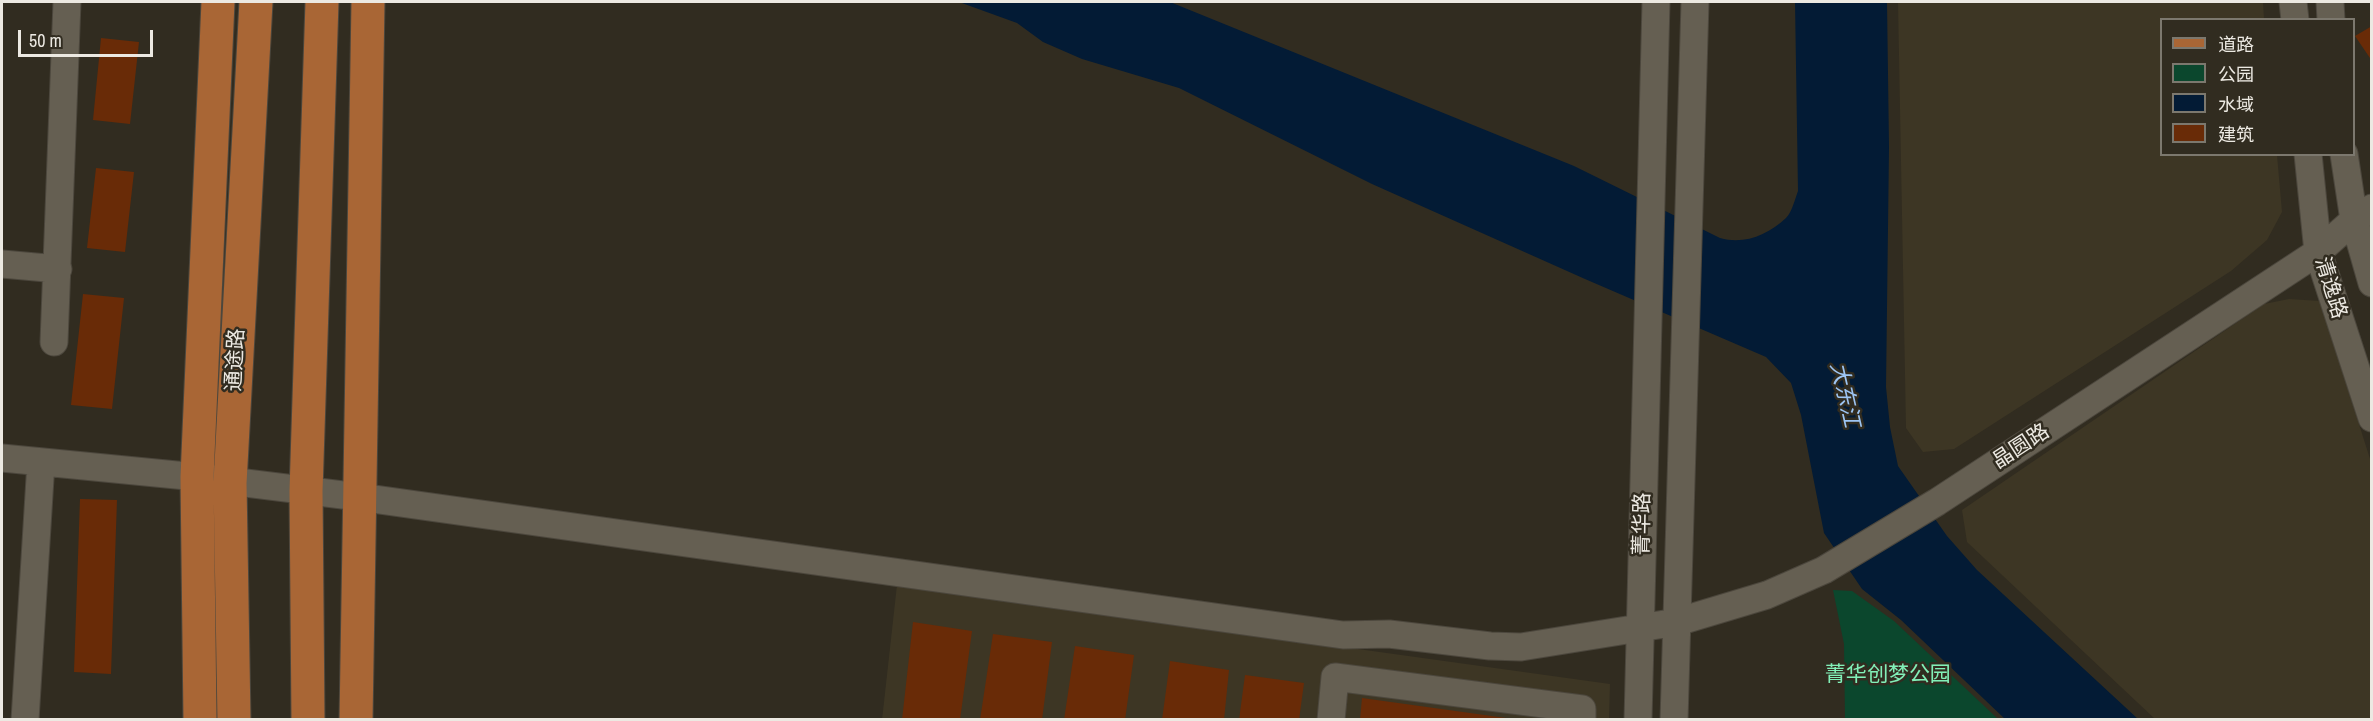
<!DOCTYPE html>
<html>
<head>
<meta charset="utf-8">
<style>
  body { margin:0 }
  #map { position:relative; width:2373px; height:721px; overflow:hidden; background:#312c20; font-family:"Archivo Narrow","Noto Sans SC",sans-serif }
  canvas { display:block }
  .frame { position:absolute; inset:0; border:3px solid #ece9e2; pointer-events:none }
  .legend { position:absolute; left:2160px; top:18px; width:195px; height:138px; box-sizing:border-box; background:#312c20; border:2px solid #7c786e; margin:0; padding:8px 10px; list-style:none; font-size:18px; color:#ece9e2 }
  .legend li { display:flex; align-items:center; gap:12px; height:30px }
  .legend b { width:30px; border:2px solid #7c786e }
  .scale { position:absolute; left:18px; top:30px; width:135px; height:27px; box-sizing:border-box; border:3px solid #ece9e2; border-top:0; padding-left:8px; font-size:18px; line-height:21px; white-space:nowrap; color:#ece9e2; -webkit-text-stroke:4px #312c20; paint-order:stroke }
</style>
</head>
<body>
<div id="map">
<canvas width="2373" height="721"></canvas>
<div class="frame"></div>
<ul class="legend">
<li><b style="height:8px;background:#a96635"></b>道路</li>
<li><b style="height:16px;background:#0b472d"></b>公园</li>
<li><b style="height:16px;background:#031b35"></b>水域</li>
<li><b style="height:16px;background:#692b07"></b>建筑</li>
</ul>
<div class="scale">50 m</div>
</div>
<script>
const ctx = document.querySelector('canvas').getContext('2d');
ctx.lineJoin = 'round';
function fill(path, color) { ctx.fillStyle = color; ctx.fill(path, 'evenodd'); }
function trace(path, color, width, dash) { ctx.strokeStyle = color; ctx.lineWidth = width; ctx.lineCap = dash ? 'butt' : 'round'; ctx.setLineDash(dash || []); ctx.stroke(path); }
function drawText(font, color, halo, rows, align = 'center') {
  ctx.font = font + ' "Archivo Narrow","Noto Sans SC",sans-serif'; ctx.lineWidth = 5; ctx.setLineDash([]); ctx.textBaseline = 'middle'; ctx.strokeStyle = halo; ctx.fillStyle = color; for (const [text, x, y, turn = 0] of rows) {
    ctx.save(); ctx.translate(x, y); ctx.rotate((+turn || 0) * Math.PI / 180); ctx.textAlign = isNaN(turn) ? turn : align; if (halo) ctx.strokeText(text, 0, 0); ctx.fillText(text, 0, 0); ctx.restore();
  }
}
fill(new Path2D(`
  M1898,2H2263L2264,19L2162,20V154L2277,155L2282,212L2267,240L2231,271L1954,449L1923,452L1906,428Z
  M2289,299L2320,301L2371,462V719H2155L1967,542L1962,510L2264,304Z
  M897,585L1610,684L1609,719L882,720Z`), '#3d3624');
fill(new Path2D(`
  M1833,590L1852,591L1894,621L1998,719H1845L1844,644Z`), '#0b472d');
fill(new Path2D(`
  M959,2H1170L1574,166L1720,238C1744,245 1768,235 1786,218C1792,212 1795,199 1798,191L1795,2H1887L1889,147L1886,387L1890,427L1898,466L1947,536L1977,570L2138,719H2005L1901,620L1862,589L1824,533L1801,415L1791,383L1766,357L1585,279L1372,184L1179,88L1082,59L1043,42L1017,23Z`), '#031b35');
fill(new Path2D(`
  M2372,26V61L2355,36Z
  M101,38L139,42L130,124L93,120Z
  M96,168L134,172L125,252L87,248Z
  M83,294L124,298L112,409L71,405Z
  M80,499L117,500L111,674L74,672Z
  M913,622L972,631L960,720H902Z
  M993,634L1052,642L1042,720H980Z
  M1075,646L1134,655L1125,720H1064Z
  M1170,661L1229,670L1224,720H1162Z
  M1245,675L1304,683L1299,720H1239Z
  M1362,698L1506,718V720H1360Z`), '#692b07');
const minor = new Path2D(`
  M2293,2L2295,20
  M2330,2L2331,20
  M2308,154L2318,252L2372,418
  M2344,154L2354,220L2372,283
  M2,264L58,269
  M54,342L67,2
  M2,458L197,477L359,497L1343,635L1389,634L1490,646L1521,647L1677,622L1767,595L1824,570L1937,502L2318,252L2354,220L2372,208
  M25,720L41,462
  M1331,720L1335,677L1582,709V720
  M1638,720L1656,2
  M1674,720L1695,2`);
const major = new Path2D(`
  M200,720L197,477L218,2
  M234,720L230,483L256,2
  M308,720L306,491L322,2
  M356,720L368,2`);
trace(minor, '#4c473d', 29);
trace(major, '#4c473d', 35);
trace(minor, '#655f52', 27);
trace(major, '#a96635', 33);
drawText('21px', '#ece9e2', '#312c20', [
  ["清逸路",2330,288,73],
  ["通途路",236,360,-87],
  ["晶圆路",2021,447,-33],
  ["菁华路",1643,524,-89]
]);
drawText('21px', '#82f0b8', '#312c20', [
  ["菁华创梦公园",1888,675]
]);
drawText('italic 22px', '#9dc5f3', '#312c20', [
  ["大东江",1844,395,77]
]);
</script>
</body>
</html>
